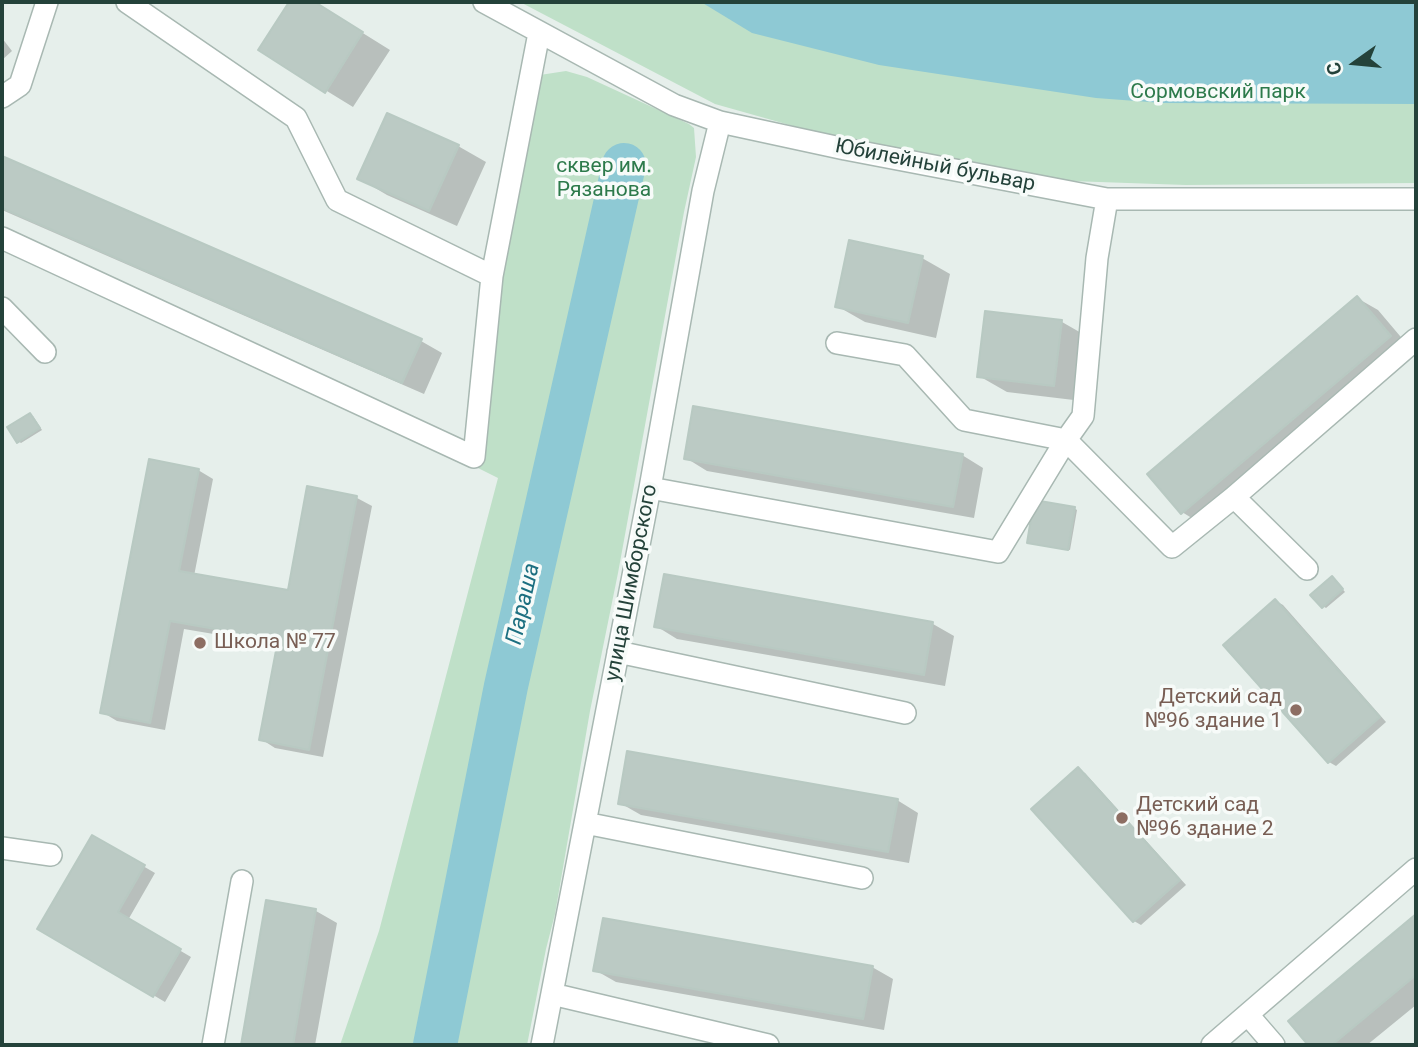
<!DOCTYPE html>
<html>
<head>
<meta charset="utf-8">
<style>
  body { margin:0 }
  #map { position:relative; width:1418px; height:1047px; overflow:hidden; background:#e6efeb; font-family:Roboto,sans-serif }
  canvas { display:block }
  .frame { position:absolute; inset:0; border:4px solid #24423a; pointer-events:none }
  .north { position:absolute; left:1320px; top:28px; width:70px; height:70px; -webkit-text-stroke:5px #f7fbf9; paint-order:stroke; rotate:255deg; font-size:19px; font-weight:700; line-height:28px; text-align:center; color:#24423a }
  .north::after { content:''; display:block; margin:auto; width:24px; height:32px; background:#24423a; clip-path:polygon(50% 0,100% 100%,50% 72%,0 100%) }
</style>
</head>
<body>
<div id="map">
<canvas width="1418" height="1047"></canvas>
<div class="frame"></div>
<div class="north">С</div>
</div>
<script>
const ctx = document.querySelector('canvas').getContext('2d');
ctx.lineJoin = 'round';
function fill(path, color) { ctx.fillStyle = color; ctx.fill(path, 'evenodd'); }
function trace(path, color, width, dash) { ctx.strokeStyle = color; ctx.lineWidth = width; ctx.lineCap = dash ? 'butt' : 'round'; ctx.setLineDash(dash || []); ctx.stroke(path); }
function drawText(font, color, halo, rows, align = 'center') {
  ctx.font = font + ' Roboto,sans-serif'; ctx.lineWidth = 7; ctx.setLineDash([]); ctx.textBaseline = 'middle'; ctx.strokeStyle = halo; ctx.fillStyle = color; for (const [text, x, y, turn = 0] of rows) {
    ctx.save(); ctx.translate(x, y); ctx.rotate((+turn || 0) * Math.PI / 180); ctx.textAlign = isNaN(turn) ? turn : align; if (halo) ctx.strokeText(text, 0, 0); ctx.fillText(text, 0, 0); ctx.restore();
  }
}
fill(new Path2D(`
  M520,2H1416V183L1186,185L1070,181L825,135L715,104Z
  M566,71L587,77L689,124L694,128L696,157L684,212L618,573L590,711L555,914L546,949L527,1045H340L379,931L498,478L476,467L499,278L540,75Z`), '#bfe0c8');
fill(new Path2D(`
  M701,2H1416V104L1163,103L1096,98L879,65L752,33Z`), '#8ec9d4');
fill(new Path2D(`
  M291,2H313L390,50L353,107L260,50Z
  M2,38L12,51L2,60Z
  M458,146L486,162L457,226L387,195L360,179Z
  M2,158L421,341L442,353L424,394L2,210Z
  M922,258L950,274L936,338L865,322L837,306Z
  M1357,298L1378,310L1411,349L1203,525L1182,512Z
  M986,313L1062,322L1090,338L1082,401L1007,392L979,376Z
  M30,415L33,416L42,430L21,443L18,441Z
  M962,455L983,468L974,518L707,471L686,458Z
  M198,470L213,479L194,576L289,593L309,488L357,498L372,506L323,757L275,748L261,739L279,645L184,629L165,730L117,721L102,712Z
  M1074,508L1077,510L1070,550L1032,544Z
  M1335,580L1345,592L1326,608L1323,606Z
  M1276,601L1283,605L1386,722L1336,766L1329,762Z
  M933,624L954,636L945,686L677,639L656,626Z
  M1078,769L1085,773L1186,885L1141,925L1134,921Z
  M897,800L918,813L909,863L641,815L620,803Z
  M93,837L155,873L128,920L191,957L165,1002L40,928Z
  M267,902L316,911L337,923L315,1045H242Z
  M1416,917V1005L1367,1045H1310L1290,1021Z
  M872,967L893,979L884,1030L616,982L595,970Z`), '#0003');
trace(new Path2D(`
  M435,1045L506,686L624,165`), '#8ec9d4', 44);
const building = new Path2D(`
  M289,2H315L363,32L325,93L258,50Z
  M387,113L459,145L429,211L357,179Z
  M2,156L422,339L402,383L2,208Z
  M849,240L923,256L908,323L835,307Z
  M1357,296L1391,336L1181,514L1147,474Z
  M985,311L1062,320L1054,386L977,377Z
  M693,406L963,454L953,507L684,459Z
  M30,413L40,428L17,443L7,427Z
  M149,459L199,469L179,571L288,590L307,486L357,496L309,750L259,740L278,640L170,621L150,723L100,713Z
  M1034,500L1075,507L1068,550L1027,543Z
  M664,574L933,622L924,675L654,627Z
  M1332,576L1343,589L1322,608L1310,595Z
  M1275,599L1380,717L1328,763L1223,645Z
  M627,751L898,799L888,852L618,804Z
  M1078,767L1180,880L1133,922L1031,809Z
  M92,835L145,865L118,912L181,949L153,997L37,929Z
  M266,900L316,909L293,1045H241Z
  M1416,914V975L1332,1045H1308L1288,1021Z
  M603,918L873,966L863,1019L593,971Z`);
fill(building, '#bbcac4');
trace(building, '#b8c9c2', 2);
const minor = new Path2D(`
  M127,2L296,118L337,200L492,276
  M484,2L674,105L720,122L845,149L1107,199H1416
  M2,97L20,85L47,2
  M2,238L474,457L492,276L539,33
  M2,308L45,352
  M837,343L905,355L964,420L1066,440L1172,547L1234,497L1416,339
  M650,488L998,552L1066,440L1083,416L1097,258L1107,199
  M1234,497L1307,569
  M618,652L905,713
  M585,823L862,878
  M2,848L51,855
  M552,994L768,1045
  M1248,1015L1274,1045
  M213,1045L242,881
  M542,1045L650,488L703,191L720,122
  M1212,1045L1416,869`);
trace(minor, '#a8b8b2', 24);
trace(minor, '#fff', 21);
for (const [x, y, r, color] of [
  [200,643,7,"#8d6e63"],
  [1296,710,7,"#8d6e63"],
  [1122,818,7,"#8d6e63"]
]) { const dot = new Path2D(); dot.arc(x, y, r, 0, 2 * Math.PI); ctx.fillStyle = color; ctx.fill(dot); trace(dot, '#f7fbf9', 2.5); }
drawText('21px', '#2d7a4b', '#f7fbf9', [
  ["Сормовский парк",1218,93],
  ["сквер им.",604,167],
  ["Рязанова",604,191]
]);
drawText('21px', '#24423a', '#f7fbf9', [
  ["Юбилейный бульвар",935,166,11],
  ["улица Шимборского",632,583,-79]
]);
drawText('21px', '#785e54', '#f7fbf9', [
  ["Школа № 77",214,643],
  ["Детский сад",1282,698,"right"],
  ["№96 здание 1",1282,722,"right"],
  ["Детский сад",1136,806],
  ["№96 здание 2",1136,830]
], 'left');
drawText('italic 23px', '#1c6f80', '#f7fbf9', [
  ["Параша",524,604,-77]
]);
</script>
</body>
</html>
